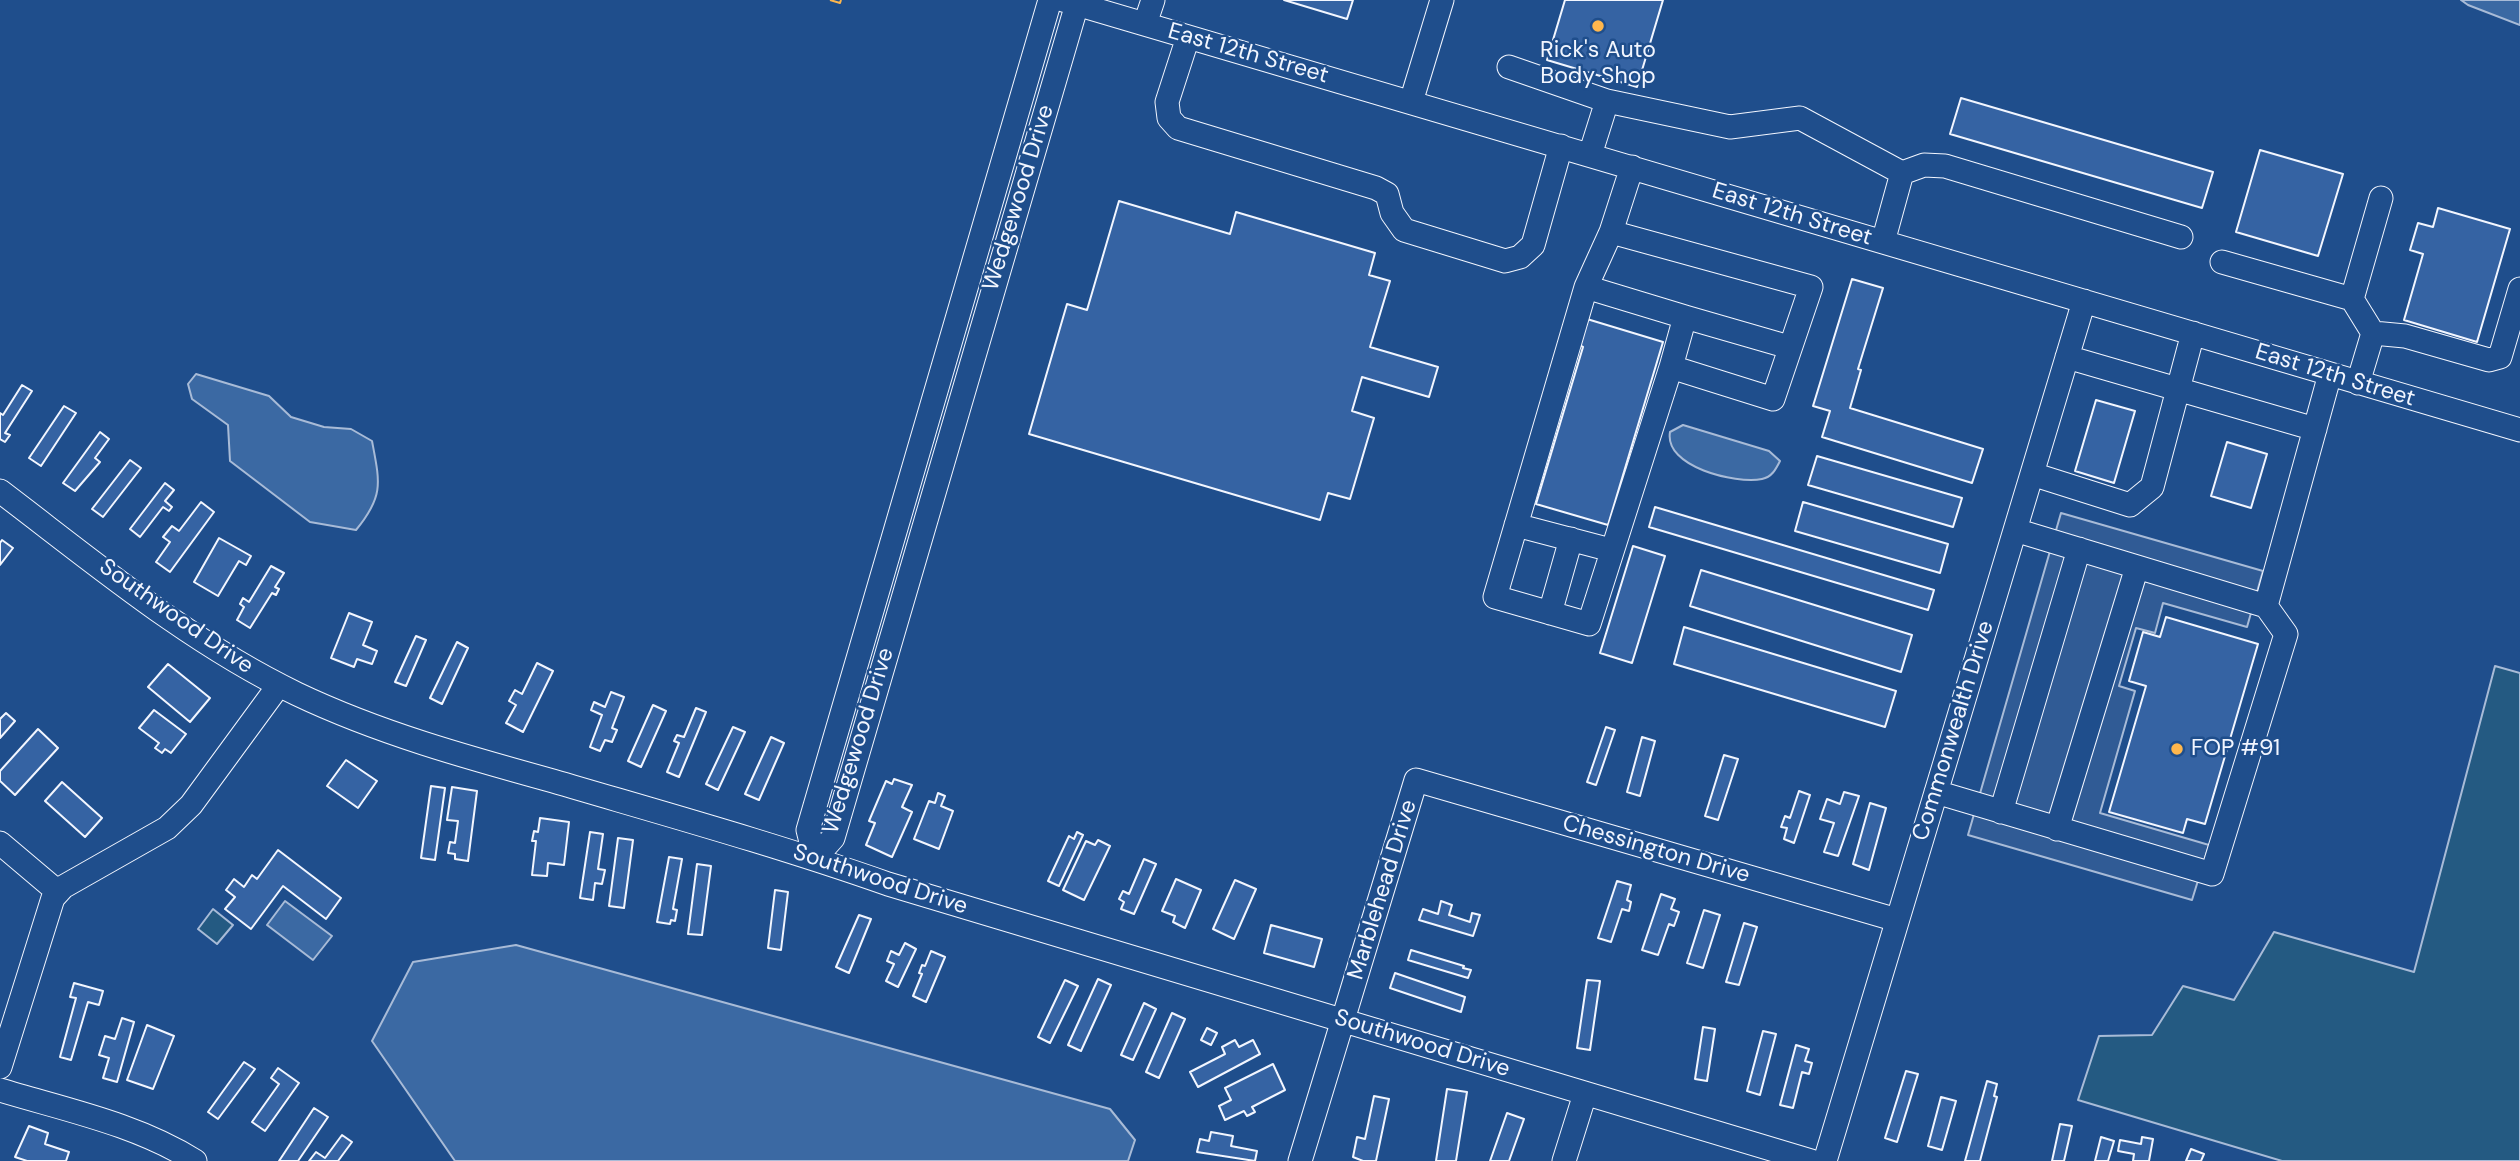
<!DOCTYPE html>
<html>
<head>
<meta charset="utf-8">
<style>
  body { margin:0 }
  canvas { display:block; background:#1f4e8c }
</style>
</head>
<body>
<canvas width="2520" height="1161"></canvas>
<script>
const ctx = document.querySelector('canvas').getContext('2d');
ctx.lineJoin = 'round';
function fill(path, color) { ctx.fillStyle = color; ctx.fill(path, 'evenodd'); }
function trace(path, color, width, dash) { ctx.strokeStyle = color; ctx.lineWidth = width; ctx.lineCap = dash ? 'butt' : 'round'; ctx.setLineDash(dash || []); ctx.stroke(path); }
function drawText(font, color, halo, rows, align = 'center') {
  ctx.font = font + ' "DM Sans",sans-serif'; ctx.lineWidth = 5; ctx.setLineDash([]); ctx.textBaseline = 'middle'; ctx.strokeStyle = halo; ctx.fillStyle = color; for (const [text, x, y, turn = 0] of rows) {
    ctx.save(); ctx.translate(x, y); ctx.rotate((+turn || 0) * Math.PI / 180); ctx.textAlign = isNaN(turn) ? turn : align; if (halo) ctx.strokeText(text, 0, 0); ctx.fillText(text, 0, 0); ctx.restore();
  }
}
const green = new Path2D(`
  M2495,666L2520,673V1161H2282L2078,1100L2099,1036L2152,1035L2183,986L2234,1000L2274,932L2414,972Z
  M213,909L233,925L217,944L198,929Z`);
fill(green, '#245a82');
trace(green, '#a8bbd7', 2);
const parking = new Path2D(`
  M2061,513L2263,571L2247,627L2163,603L2155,633L2136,628L2119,686L2135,691L2100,813L2209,845L2192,900L1968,835Z`);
fill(parking, '#305b95');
trace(parking, '#a8bbd7', 2);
const water = new Path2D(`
  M2461,0H2520V25L2468,5Z
  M196,374L269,396L291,417L324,427L351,429L372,441C380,483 384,496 356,530L310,522L230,461L228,425L192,399L188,384Z
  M1683,425L1769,451L1780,461C1776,469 1772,477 1762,479C1735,484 1664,467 1670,432Z
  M285,901L332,936L313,960L267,925Z
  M516,945L1110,1109L1135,1140L1128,1161H455L372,1041L413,962Z`);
fill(water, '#3b69a3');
trace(water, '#a8bbd7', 2);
const building = new Path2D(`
  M1284,0H1353L1347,19Z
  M1565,0H1663L1637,87L1547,60Z
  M1961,98L2213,172L2202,208L1950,134Z
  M2260,150L2343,174L2318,256L2236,232Z
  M1119,201L1230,234L1236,212L1375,253L1369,275L1390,281L1370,347L1438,367L1429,397L1362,377L1352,411L1374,418L1350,499L1328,493L1320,520L1029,434L1067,304L1087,310Z
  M2438,208L2510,229L2477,342L2404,320L2423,254L2410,250L2418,223L2433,227Z
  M1852,279L1883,288L1858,369L1861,370L1850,408L1983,449L1972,483L1822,437L1830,411L1813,406Z
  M1587,319L1663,342L1608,525L1536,504L1583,347L1579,345Z
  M22,385L32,391L5,433L10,435L5,442L0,439V413L3,415Z
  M2096,400L2135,411L2114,483L2075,471Z
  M64,406L76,413L41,466L29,458Z
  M100,432L109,439L95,458L100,462L75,491L63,483Z
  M2227,442L2267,454L2251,508L2211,496Z
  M1817,456L1962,498L1953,527L1808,485Z
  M130,460L141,468L103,517L92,509Z
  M165,483L174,490L165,501L172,507L169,511L163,507L140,537L130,529Z
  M201,502L214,512L170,572L156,562L170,542L163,537L172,526L179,531Z
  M1803,502L1948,544L1940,573L1795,531Z
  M1655,507L1934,590L1928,610L1649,527Z
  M219,538L251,556L246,565L239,561L218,596L194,582Z
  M2,540L13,548L0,565V543Z
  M1633,546L1665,556L1632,663L1600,653Z
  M271,566L284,573L275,587L279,589L276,595L272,593L250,628L237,620L244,607L240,604L243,598L249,602Z
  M1701,570L1912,635L1901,672L1690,606Z
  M349,613L372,622L363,645L377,651L372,664L357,659L354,667L331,658Z
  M2166,617L2258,644L2205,824L2187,819L2183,833L2109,812L2146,686L2129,681L2143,632L2160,637Z
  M1684,627L1896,691L1885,727L1674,664Z
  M416,636L426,640L406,686L395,682Z
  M457,642L468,648L442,704L430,698Z
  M537,663L553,671L523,732L506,723L516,705L509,701L515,690L522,694Z
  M168,664L210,698L190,722L148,687Z
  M611,692L624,697L612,728L617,730L612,742L605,740L600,751L590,747L602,715L591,710L594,702L605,707Z
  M653,705L666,711L641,767L628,761Z
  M696,708L706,712L679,777L667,772L679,743L674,741L677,735L684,737Z
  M154,710L186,734L171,753L165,749L162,753L155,748L159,743L139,728Z
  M6,713L15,721L0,738V719Z
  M733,727L745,732L718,790L706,784Z
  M1606,727L1615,730L1596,785L1587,782Z
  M38,729L58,748L15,795L0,781V771Z
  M771,737L784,743L759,800L745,794Z
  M1642,737L1655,741L1640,796L1627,792Z
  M1724,755L1738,759L1718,820L1705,816Z
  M346,760L377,781L358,808L327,786Z
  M894,779L912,785L902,807L912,812L892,857L866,845L875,823L869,821L886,781L892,784Z
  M62,782L102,818L85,837L45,801Z
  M431,786L445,788L435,860L421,858Z
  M452,787L477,791L468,861L455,859V854L448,853L450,842L455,843L458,821L447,820Z
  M1799,791L1810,795L1794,843L1784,839L1787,828L1781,827L1785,816L1790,818Z
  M1844,792L1859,796L1838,856L1824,852L1834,823L1820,819L1827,799L1840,804Z
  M938,793L945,796L941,806L953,811L939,849L914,839L929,801L935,803Z
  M1870,803L1886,808L1869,870L1853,864Z
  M540,818L569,822L564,865L548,863L547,876L532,875L536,841H532L534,831L538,832Z
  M590,832L603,834L598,869L605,870L602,884L595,883L593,900L580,898Z
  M1077,832L1083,835L1059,886L1048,881L1069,836L1074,839Z
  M618,838L633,840L624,908L609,906Z
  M1098,840L1110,846L1084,900L1063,890L1086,841L1095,845Z
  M278,850L341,898L326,919L283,886L251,929L225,909L235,897L226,890L234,879L244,887L252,875L257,879Z
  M669,857L682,859L673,909L677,910L675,921L671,920L670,924L657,922Z
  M1144,859L1156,864L1134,914L1121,909L1124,902L1119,899L1123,891L1129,894Z
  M697,864L711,866L702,935L688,934Z
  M1176,879L1201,890L1185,928L1173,922L1175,916L1162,911Z
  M1235,880L1256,889L1234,939L1213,929Z
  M1617,881L1631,885L1627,900L1631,902L1629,911L1622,909L1611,942L1598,938Z
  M775,890L788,892L781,950L768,948Z
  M1661,894L1675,899L1671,909L1679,912L1674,926L1669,924L1658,955L1642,950Z
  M1441,901L1452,905L1449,915L1470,922L1472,913L1480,915L1473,936L1419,920L1423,909L1438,914Z
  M1704,910L1720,915L1703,968L1687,963Z
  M859,915L871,919L849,973L836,967Z
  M1744,923L1757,927L1739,985L1726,982Z
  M1271,925L1322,939L1314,967L1264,953Z
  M905,943L916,949L898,987L886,981L894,964L887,961L891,951L899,955Z
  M1411,950L1464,966L1463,968L1471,970L1468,978L1408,960Z
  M931,951L945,957L926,1002L913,996L922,974L919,973L922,965L925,966Z
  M1395,973L1465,997L1461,1012L1390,988Z
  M1098,979L1111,985L1081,1051L1068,1045Z
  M1065,980L1078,986L1050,1043L1038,1037Z
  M1587,980L1600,981L1590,1050L1577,1048Z
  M74,983L103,991L99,1005L88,1002L71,1060L60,1057L76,998L70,997Z
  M1144,1003L1156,1009L1133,1060L1121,1055Z
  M1172,1013L1185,1019L1159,1078L1146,1072Z
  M122,1018L134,1022L117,1082L103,1078L109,1058L99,1055L105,1036L115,1039Z
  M147,1025L174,1036L153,1089L127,1080Z
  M1703,1027L1715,1029L1707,1081L1695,1079Z
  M1207,1028L1217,1033L1211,1045L1201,1040Z
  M1763,1031L1776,1034L1760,1095L1747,1091Z
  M1235,1040L1239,1047L1253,1040L1260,1054L1198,1087L1190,1072L1225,1054L1222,1047Z
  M1796,1045L1809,1049L1805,1061L1812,1063L1809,1074L1802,1072L1793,1108L1780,1105Z
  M244,1062L255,1069L218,1119L208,1112Z
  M1273,1064L1285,1090L1252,1107L1255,1112L1247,1116L1244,1111L1225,1120L1219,1106L1231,1100L1225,1088Z
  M278,1068L299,1083L265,1131L252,1122L279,1084L271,1078Z
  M1906,1071L1918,1074L1897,1142L1885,1138Z
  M1987,1081L1997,1084L1994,1096L1997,1097L1980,1161H1965Z
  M1447,1089L1467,1092L1456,1161H1436Z
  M1374,1096L1389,1099L1376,1161H1363L1353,1157L1357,1137L1365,1139Z
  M1941,1097L1956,1101L1942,1150L1928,1146Z
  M314,1108L328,1117L298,1161H279Z
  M1507,1113L1524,1119L1509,1161H1490Z
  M2060,1124L2072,1126L2064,1161H2052Z
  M29,1126L48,1133L45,1144L69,1152L66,1161H27L15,1157Z
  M1211,1132L1233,1136L1231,1146L1257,1151L1255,1161L1197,1152L1200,1139L1209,1141Z
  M342,1135L352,1142L338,1161H309L316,1152L325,1158Z
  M2101,1137L2114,1141L2108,1161H2095Z
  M2142,1137L2153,1139L2149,1161H2133L2134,1154L2118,1151L2120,1140L2141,1144Z
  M2191,1149L2204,1154L2201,1161H2186Z`);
fill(building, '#3563a3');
trace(building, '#f2f6ff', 2);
const minor = new Path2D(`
  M1063,0L2520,430
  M1145,24L1153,0
  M1188,37L1167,102L1169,118L1178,128L1376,188L1387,194L1392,213L1404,230L1505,261L1520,257L1533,245L1561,146
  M1509,67L1607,101L1590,155
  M1607,101L1730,127L1800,118L1902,173L1883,242
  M1411,102L1442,0
  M1632,167L1611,232L1811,287L1773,399L1671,367L1685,317L1789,347
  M1902,173L1924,165L1945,166L2181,237
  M1611,232L1586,287L1685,317
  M2222,262L2352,299L2381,198
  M1586,287L1495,597L1589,624L1671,367
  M2352,299L2373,333L2358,383
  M2373,333L2405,336L2489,360L2500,357L2520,289
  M2067,357L2315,429
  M2032,474L2130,505L2152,487L2193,333
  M0,491C95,563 189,642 297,694C379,733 466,757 553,781C665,814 777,845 888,884L1811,1161
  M1516,525L1611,550
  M2015,530L2266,606L2330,374
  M1550,613L1571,539
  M1936,792L2212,874L2286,634L2266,606
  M2001,812L2079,549
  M2057,829L2137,567
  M0,843L58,892
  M815,858L833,838L1077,4
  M815,858L808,830L1050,0
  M0,1067L53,898L63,887L167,828L191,805L279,685
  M0,1090C66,1110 136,1124 195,1161
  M1300,1161L1416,780L1897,920
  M1564,1161L1585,1094
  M1825,1161L2084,301`);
trace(minor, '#f2f6ff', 25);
trace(minor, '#1f4e8c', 23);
trace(new Path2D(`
  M830,0L840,3L841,0`), '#ffb74d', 2, [24, 5, 3.5, 5]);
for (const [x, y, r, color] of [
  [1598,26,7,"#ffb74d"],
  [2177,749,7,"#ffb74d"]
]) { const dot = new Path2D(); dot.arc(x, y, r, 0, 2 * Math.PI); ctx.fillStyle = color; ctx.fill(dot); trace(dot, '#1f4e8c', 2.5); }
drawText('23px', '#f2f6ff', '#1f4e8c', [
  ["Rick's Auto",1598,51],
  ["Body Shop",1598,77],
  ["FOP #91",2191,749,"left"]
]);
drawText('23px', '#f2f6ff', '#1f4e8c', [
  ["East 12th Street",1248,54,16],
  ["Wedgewood Drive",1019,198,-73],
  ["East 12th Street",1792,215,17],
  ["East 12th Street",2335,376,17],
  ["Southwood Drive",176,617,35],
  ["Commonwealth Drive",1954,731,-73],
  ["Wedgewood Drive",859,741,-73],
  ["Chessington Drive",1656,850,16],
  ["Southwood Drive",880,880,18],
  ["Marblehead Drive",1383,890,-73],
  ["Southwood Drive",1422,1044,17]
]);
</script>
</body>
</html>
